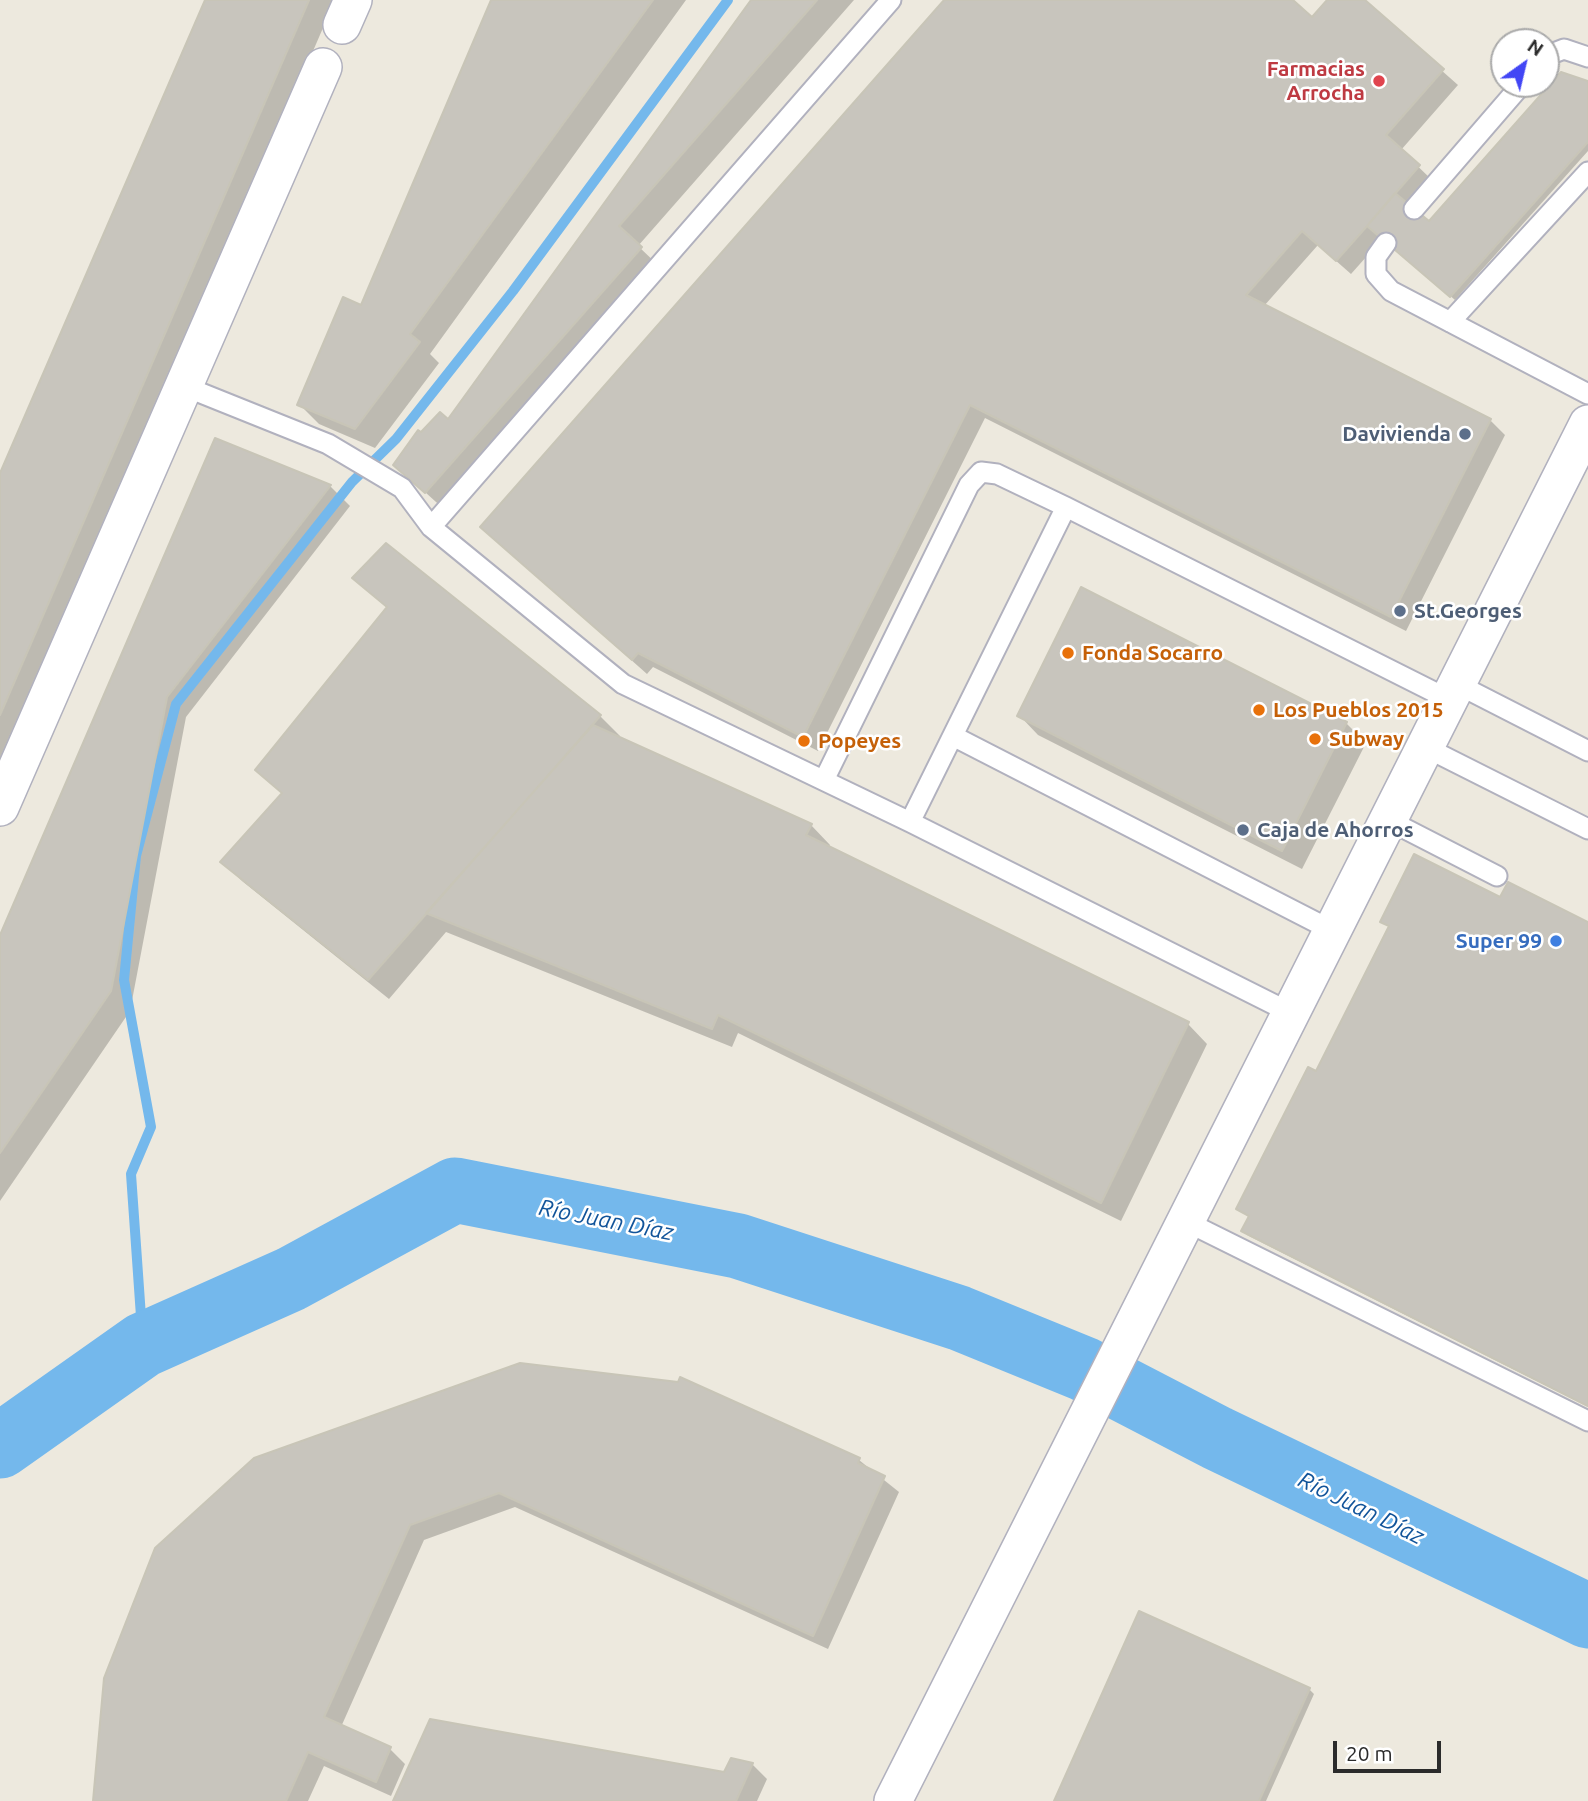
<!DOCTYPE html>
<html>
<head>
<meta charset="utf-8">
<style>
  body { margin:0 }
  #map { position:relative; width:1588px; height:1801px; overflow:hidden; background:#ede9de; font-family:Ubuntu,sans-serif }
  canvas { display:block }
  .north { position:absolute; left:1490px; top:28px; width:70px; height:70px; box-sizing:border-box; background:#fff; border:2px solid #aaa; border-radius:50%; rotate:34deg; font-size:19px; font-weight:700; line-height:28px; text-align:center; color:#2b2b2b }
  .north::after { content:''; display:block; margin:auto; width:24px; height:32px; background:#4246f5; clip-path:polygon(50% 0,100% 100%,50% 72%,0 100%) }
  .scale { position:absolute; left:1333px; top:1741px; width:108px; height:32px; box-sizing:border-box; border:4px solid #2b2b2b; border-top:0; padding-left:9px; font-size:21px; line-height:24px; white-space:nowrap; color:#2b2b2b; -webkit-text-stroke:5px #fff; paint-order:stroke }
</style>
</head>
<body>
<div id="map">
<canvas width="1588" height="1801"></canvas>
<div class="north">N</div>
<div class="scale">20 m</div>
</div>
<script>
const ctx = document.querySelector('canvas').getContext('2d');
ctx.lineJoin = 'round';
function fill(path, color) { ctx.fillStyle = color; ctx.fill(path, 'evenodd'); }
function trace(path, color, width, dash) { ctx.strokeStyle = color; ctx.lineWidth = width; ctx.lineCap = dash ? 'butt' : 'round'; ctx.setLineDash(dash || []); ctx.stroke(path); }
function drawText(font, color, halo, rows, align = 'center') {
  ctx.font = font + ' Ubuntu,sans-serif'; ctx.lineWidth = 5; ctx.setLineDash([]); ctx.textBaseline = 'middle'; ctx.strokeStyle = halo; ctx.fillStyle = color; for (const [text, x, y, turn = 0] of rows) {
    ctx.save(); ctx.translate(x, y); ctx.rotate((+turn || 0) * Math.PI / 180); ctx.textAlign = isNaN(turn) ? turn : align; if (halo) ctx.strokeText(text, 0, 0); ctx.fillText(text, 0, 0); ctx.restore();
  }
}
fill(new Path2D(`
  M207,0H335L0,778V477Z
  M493,0H686L430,354L439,363L375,448L319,424L299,404L362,307Z
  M753,0H854L638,246L660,267L446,511L395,465L448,421Z
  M946,0H1290L1312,19L1330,0H1362L1458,85L1401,150L1433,181L1410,208L1429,223L1588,83V151L1455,300L1383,238L1351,274L1318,245L1264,306L1490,420L1505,435L1406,631L985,418L818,751L653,667L647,674L498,542Z
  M216,441L331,487L350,506L186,717L130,1011L0,1201V940Z
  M386,545L600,716L620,736L618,738L811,825L830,845L829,848L1188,1024L1207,1044L1121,1221L738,1033L732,1047L446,932L389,999L242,881L223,862L283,794L258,770L388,609L355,578Z
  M1019,715L1346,723L1366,743L1302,869L1038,735Z
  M1501,899L1588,924V1407L1247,1235L1243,1231L1250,1218L1238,1209L1317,1073L1391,928L1382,921Z
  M681,1379L859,1460L899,1492L828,1649L515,1507L424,1540L341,1727L390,1749L405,1764L391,1796L324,1766L308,1801H95L106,1679L679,1384Z
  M1309,1689L1314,1694L1266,1801H1056Z
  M752,1764L767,1779L757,1801H394L725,1774Z`), '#0003');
trace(new Path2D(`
  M143,1345L131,1174L151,1127L124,980L136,856L176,704L352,482L396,439L513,291L728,0`), '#74b8ec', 10);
trace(new Path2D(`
  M0,1446L143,1345L291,1279L455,1190L738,1246L959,1318L1084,1369L1217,1438L1588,1616`), '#74b8ec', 65);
const building = new Path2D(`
  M205,0H309L0,715V473Z
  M491,0H653L410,334L420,342L355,429L297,405L343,297L361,305Z
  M751,0H817L619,226L642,247L425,493L393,465L418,430L421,432L440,412L448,419Z
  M944,0H1293L1312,17L1327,0H1365L1444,69L1386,135L1420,165L1367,226L1336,261L1302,231L1246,295L1491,419L1391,617L970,405L803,737L638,653L632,660L480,527Z
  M1561,72L1588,81V142L1450,297L1367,226L1395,193L1429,221Z
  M215,438L331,485L167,697L111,991L0,1153V935Z
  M386,543L601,715L368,980L220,862L282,793L255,770L387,607L352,578Z
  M1081,587L1347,722L1282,851L1017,716Z
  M593,725L812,824L806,835L1189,1022L1101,1203L718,1015L712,1029L426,913Z
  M1414,854L1500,897L1508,882L1588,922V1406L1241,1231L1249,1216L1236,1209L1308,1067L1316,1071L1389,926L1380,922Z
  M520,1363L678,1382L680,1377L860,1458L858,1463L885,1476L813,1636L499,1493L410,1525L324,1717L391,1747L376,1782L308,1752L286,1801H93L104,1678L155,1548L254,1458Z
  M1139,1611L1310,1688L1259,1801H1054Z
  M430,1719L724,1772L731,1758L753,1763L736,1801H393Z`);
fill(building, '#c8c5bd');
trace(building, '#c8c5b7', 2);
const lane = new Path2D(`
  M1546,56L1564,49L1588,57
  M1414,209L1522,84
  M1386,243L1376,257V274L1391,291L1588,394
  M1450,322L1588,172
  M181,385L328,444L402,488L431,527L623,684L910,822L1291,1013
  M431,527L891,0
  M1457,684L1588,751
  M953,736L1333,931
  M1425,747L1588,829
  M824,780L969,485L981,472L997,474L1066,507L1448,699
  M1388,820L1497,876
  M910,822L1066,507
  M1187,1222L1588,1421`);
const street = new Path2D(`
  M342,25L353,0
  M0,807L323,67
  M893,1801L1588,424`);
trace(lane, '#b1b1be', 23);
trace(street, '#b1b1be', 40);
trace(lane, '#fff', 19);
trace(street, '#fff', 37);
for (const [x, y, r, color] of [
  [1379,81,7,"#e0444e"],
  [1465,434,7,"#5c6f8a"],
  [1400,611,7,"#5c6f8a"],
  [1068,653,7,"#e8710a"],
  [1259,710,7,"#e8710a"],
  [1315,739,7,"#e8710a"],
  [804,741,7,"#e8710a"],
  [1243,830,7,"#5c6f8a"],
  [1556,941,7,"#3f7fe0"]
]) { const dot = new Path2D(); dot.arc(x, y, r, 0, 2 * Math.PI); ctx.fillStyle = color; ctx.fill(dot); trace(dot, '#fff', 2.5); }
drawText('bold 21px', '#be3a42', '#fff', [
  ["Farmacias",1365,69],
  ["Arrocha",1365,93]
], 'right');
drawText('bold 21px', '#4e5e75', '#fff', [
  ["Davivienda",1451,434,"right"],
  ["St.Georges",1414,611],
  ["Caja de Ahorros",1257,830]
], 'left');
drawText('bold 21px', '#c56008', '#fff', [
  ["Fonda Socarro",1082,653],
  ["Los Pueblos 2015",1273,710],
  ["Subway",1329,739],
  ["Popeyes",818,741]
], 'left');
drawText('bold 21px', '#366cbe', '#fff', [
  ["Super 99",1542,941]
], 'right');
drawText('italic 23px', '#11549a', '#fff', [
  ["Río Juan Díaz",606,1220,11],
  ["Río Juan Díaz",1361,1508,26]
]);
</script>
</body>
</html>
